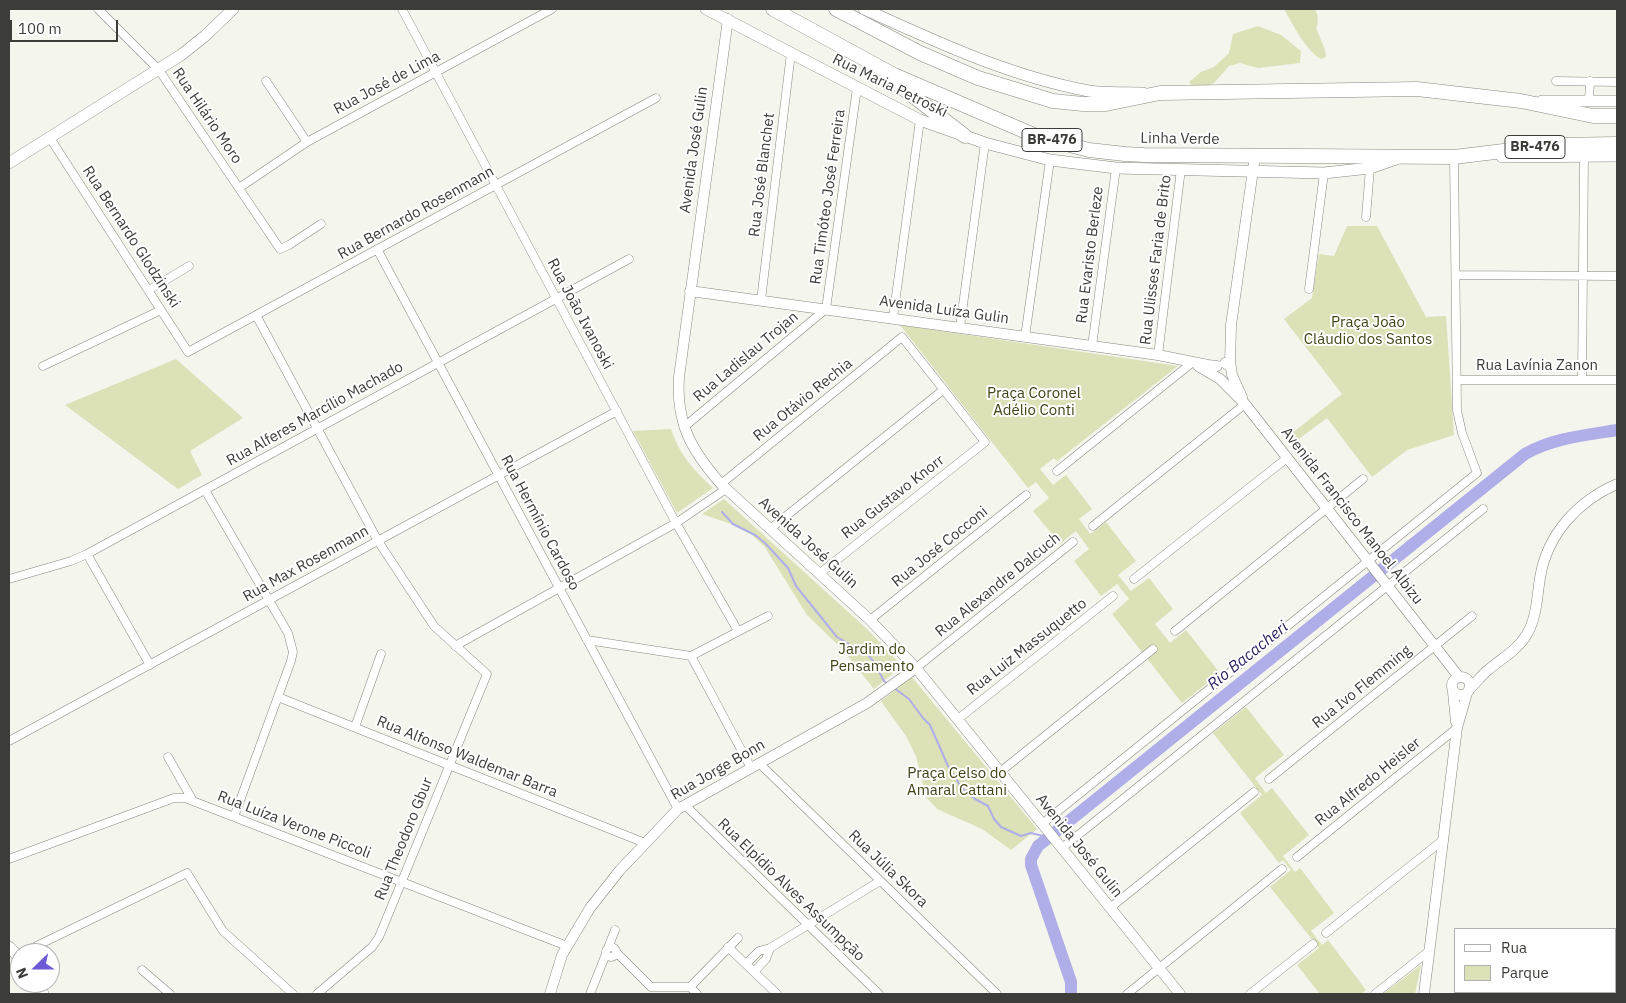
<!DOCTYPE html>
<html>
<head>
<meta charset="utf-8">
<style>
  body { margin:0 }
  #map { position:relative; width:1626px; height:1003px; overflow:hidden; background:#f4f5ed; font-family:"IBM Plex Sans",sans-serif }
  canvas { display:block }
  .frame { position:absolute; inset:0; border:10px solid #3c3c39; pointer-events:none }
  .legend { position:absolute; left:1454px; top:928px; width:162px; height:65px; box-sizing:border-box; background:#fff; border:1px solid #b1b1b0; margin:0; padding:6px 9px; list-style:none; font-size:15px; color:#3c3c39 }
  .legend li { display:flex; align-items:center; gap:10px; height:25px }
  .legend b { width:25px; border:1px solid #b1b1b0 }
  .north { position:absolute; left:10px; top:943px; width:50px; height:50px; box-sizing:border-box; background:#fff; border:1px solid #b1b1b0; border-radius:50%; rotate:248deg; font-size:14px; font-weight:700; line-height:20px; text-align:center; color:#3c3c39 }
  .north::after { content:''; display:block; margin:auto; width:18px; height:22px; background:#6d5bd5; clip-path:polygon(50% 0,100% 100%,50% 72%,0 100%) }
  .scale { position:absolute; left:10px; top:20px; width:108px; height:22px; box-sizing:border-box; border:2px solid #3c3c39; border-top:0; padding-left:6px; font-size:15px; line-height:18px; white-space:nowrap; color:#3c3c39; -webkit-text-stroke:4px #fff; paint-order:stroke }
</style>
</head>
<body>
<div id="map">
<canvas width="1626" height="1003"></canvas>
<div class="frame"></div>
<ul class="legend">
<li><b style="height:6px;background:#fff"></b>Rua</li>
<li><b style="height:14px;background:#dce1b7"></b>Parque</li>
</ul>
<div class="north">N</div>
<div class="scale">100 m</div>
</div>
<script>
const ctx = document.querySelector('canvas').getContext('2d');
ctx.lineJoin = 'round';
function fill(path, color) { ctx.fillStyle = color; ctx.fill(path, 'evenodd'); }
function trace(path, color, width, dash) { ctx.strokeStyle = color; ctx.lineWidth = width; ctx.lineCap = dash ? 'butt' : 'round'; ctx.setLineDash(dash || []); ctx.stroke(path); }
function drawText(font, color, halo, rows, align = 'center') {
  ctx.font = font + ' "IBM Plex Sans",sans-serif'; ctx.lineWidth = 4; ctx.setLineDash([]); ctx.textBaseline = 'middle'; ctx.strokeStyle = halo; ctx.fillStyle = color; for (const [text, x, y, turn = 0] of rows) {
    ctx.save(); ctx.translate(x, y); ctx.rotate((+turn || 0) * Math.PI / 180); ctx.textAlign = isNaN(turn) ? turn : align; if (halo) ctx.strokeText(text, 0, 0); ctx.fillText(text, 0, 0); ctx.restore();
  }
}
fill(new Path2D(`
  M1284,9H1315C1318,15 1319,22 1316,28L1325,50L1326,57L1321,59C1306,51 1292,23 1284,9Z
  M1258,26L1281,35L1301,51L1300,63L1258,68L1240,63L1229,66L1214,83L1196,91L1189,82L1201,72L1214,67L1229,53L1233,34Z
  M1347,226H1377L1426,317L1446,316L1454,435L1407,450L1372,477L1327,418L1292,444L1287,437L1342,394L1284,319L1312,298L1319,254L1334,256Z
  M900,325L1178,366L1057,461L1054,458L1040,469L1053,485L1066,475L1092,509L1079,519L1090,534L1106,522L1136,561L1118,575L1131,591L1149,578L1173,609L1155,624L1170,643L1186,630L1220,673L1182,703L1112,614L1129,599L1117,584L1101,596L1074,561L1089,549L1076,531L1060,544L1033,511L1049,498L1036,482L1028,488Z
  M176,359L243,418L190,451L202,475L178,489L65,405Z
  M671,429C680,456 693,469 713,488L677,513L633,431Z
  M724,499L869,631L902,666L874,689L843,650L807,615L764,546L752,535L734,525L702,514Z
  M912,677L1037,829L1011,850L982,829L937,809L926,797L916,756L906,736L881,701Z
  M1246,707L1284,755L1255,778L1266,793L1272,788L1309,835L1283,856L1295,872L1300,868L1334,913L1311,931L1322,945L1328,940L1366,990L1361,994H1320L1297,965L1319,948L1270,887L1291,870L1283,860L1279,863L1240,813L1262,795L1213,733Z
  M1421,965L1415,994H1383Z`), '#dce1b7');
trace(new Path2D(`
  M722,512L733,524L755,535L765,543L788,568L796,586L837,637L869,656L873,661L884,681L888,684
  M894,688L909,699L923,718L930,725L948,766L961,787L975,799L988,806L994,819L1001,827L1021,836L1031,833L1047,837`), '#b0aee8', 2);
trace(new Path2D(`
  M1071,994V982L1031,865V859L1038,846L1525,454C1553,438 1586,435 1617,430`), '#b0aee8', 12);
const minor = new Path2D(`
  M98,9L159,70L280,249L289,245L321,224
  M402,9L676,523L738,631
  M266,81L307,142
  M1556,81L1617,82
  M1589,101L1590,81
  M50,138L188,352L656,98
  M239,188L307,142L552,9
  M1366,217L1370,168
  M377,249L678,809
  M1456,275L1617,276
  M1309,289L1324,173
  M149,290L189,266
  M761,300L791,53
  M256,315L378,541L434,626L487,674L379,937L372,947L317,994
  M893,318L920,120
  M960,327L985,143
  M1025,337L1050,160
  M1092,346L1116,168
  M1158,355L1181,169
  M43,366L161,310
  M1457,380H1617
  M1582,380L1584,155
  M684,427L826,309L857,88
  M1057,471L1193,362
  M721,484L902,337L985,442L819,574
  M205,490L288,633L293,652L291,661L234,817
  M1093,526L1245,404
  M770,529L943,390
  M87,554L150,665
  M9,579L71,561L87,554L629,259
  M1134,579L1287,458
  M870,620L1026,495
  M1175,631L1363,479
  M587,640L691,656L768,616
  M455,646L676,523L726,489
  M691,656L751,768
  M916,668L1073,542
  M278,697L645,843
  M958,719L1113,596
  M355,727L381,654
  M9,741L617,411
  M168,757L193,801
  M760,764L997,994
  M1000,772L1153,649
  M1269,779L1472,616
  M685,805L879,994
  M1042,824L1477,473L1462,433L1457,410L1454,157
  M1062,848L1483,509
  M1297,857L1457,728
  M9,859L174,798H185L567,946
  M1110,908L1254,792
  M1326,933L1443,840
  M606 952a5 5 0 1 1 10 0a5 5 0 1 1-10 0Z
  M728,947L777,994
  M608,948L615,930
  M616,952L651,987H690L738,938
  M22,953L187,873L223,931L293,994
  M746,964L759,951L770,948L880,881
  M142,970L170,994
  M754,972L766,959L770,948
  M690,987L697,994
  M590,994L606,954
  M1127,994L1282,869
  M1250,994L1313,944
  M1375,994L1429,951`);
const tertiary = new Path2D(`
  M728,19L679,377C676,423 691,450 721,484L870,620L916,668L1180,994
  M690,291L1158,355L1208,365L1217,366
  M1225,363L1231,367L1232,375L1242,397
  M1230,365L1231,325L1255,156
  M1198,366L1220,379L1245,404L1459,677
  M1452 686a9 9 0 1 1 18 0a9 9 0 1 1-18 0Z
  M1469,689C1476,683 1481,676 1488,670C1502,658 1518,650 1527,634C1537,617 1537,596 1540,578C1547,534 1578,501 1617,484
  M1453,692L1456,722
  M550,994L562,955L590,908L620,870L678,809L867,703L916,668
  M1424,994L1457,728L1467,693`);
const secondary = new Path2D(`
  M706,9L920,120L985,143L1050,160L1116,168L1324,173L1370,168L1396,159
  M864,9C937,42 1009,76 1089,91C1107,94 1126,92 1143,93
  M1542,101H1617
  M1502,157L1617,156
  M9,163L181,55L205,36L233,9
  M9,947L20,958
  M39,983L43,994`);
const trunk = new Path2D(`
  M773,9L894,75L1036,136L1089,150L1125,154L1144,155L1454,157L1553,145L1617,144
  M836,9L920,53L978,78L1053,101L1083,104H1106L1160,93L1417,89L1521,101L1593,116H1617
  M891,79L965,136`);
trace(minor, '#878880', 9);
trace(tertiary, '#878880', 11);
trace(secondary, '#878880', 12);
trace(trunk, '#878880', 15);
trace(minor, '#fff', 8);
trace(tertiary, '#fff', 10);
trace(secondary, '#fff', 11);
trace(trunk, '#fff', 14);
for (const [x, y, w] of [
  [1052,140,60],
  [1535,147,60]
]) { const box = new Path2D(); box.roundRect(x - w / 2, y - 11.5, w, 23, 4); ctx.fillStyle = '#fff'; ctx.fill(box); trace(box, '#3c3c39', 1); }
drawText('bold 14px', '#3c3c39', null, [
  ["BR-476",1052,140],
  ["BR-476",1535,147]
]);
drawText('15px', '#3c3c39', '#fff', [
  ["Rua José de Lima",387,83,-28],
  ["Rua Maria Petroski",890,86,26],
  ["Rua Hilário Moro",207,116,56],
  ["Linha Verde",1180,139,1],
  ["Avenida José Gulin",694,150,-82],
  ["Rua José Blanchet",762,175,-83],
  ["Rua Timóteo José Ferreira",828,197,-82],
  ["Rua Bernardo Rosenmann",416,213,-29],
  ["Rua Bernardo Glodzinski",131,237,57],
  ["Rua Evaristo Berleze",1090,255,-83],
  ["Rua Ulisses Faria de Brito",1156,260,-83],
  ["Avenida Luíza Gulin",944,310,8],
  ["Rua João Ivanoski",580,314,62],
  ["Rua Ladislau Trojan",746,357,-40],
  ["Rua Lavínia Zanon",1537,366],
  ["Rua Otávio Rechia",803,400,-39],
  ["Rua Alferes Marcílio Machado",315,414,-29],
  ["Rua Gustavo Knorr",893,497,-38],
  ["Avenida Francisco Manoel Albizu",1352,516,52],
  ["Rua Hermínio Cardoso",540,523,62],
  ["Avenida José Gulin",808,543,42],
  ["Rua José Cocconi",940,547,-39],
  ["Rua Max Rosenmann",306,564,-29],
  ["Rua Alexandre Dalcuch",998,585,-39],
  ["Rua Luiz Massuquetto",1027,647,-38],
  ["Rua Ivo Flemming",1362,687,-39],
  ["Rua Alfonso Waldemar Barra",467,757,22],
  ["Rua Jorge Bonn",718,770,-30],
  ["Rua Alfredo Heisler",1368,782,-39],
  ["Rua Luíza Verone Piccoli",294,825,21],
  ["Rua Theodoro Gbur",404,839,-68],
  ["Avenida José Gulin",1079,846,51],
  ["Rua Júlia Skora",888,869,44],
  ["Rua Elpídio Alves Assumpção",791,890,44]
]);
drawText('15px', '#424416', '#fff', [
  ["Praça João",1368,323],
  ["Cláudio dos Santos",1368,340],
  ["Praça Coronel",1034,394],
  ["Adélio Conti",1034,411],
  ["Jardim do",872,650],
  ["Pensamento",872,667],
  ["Praça Celso do",957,774],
  ["Amaral Cattani",957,791]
]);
drawText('italic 16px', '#2a1e60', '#fff', [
  ["Rio Bacacheri",1248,656,-39]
]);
</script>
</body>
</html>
